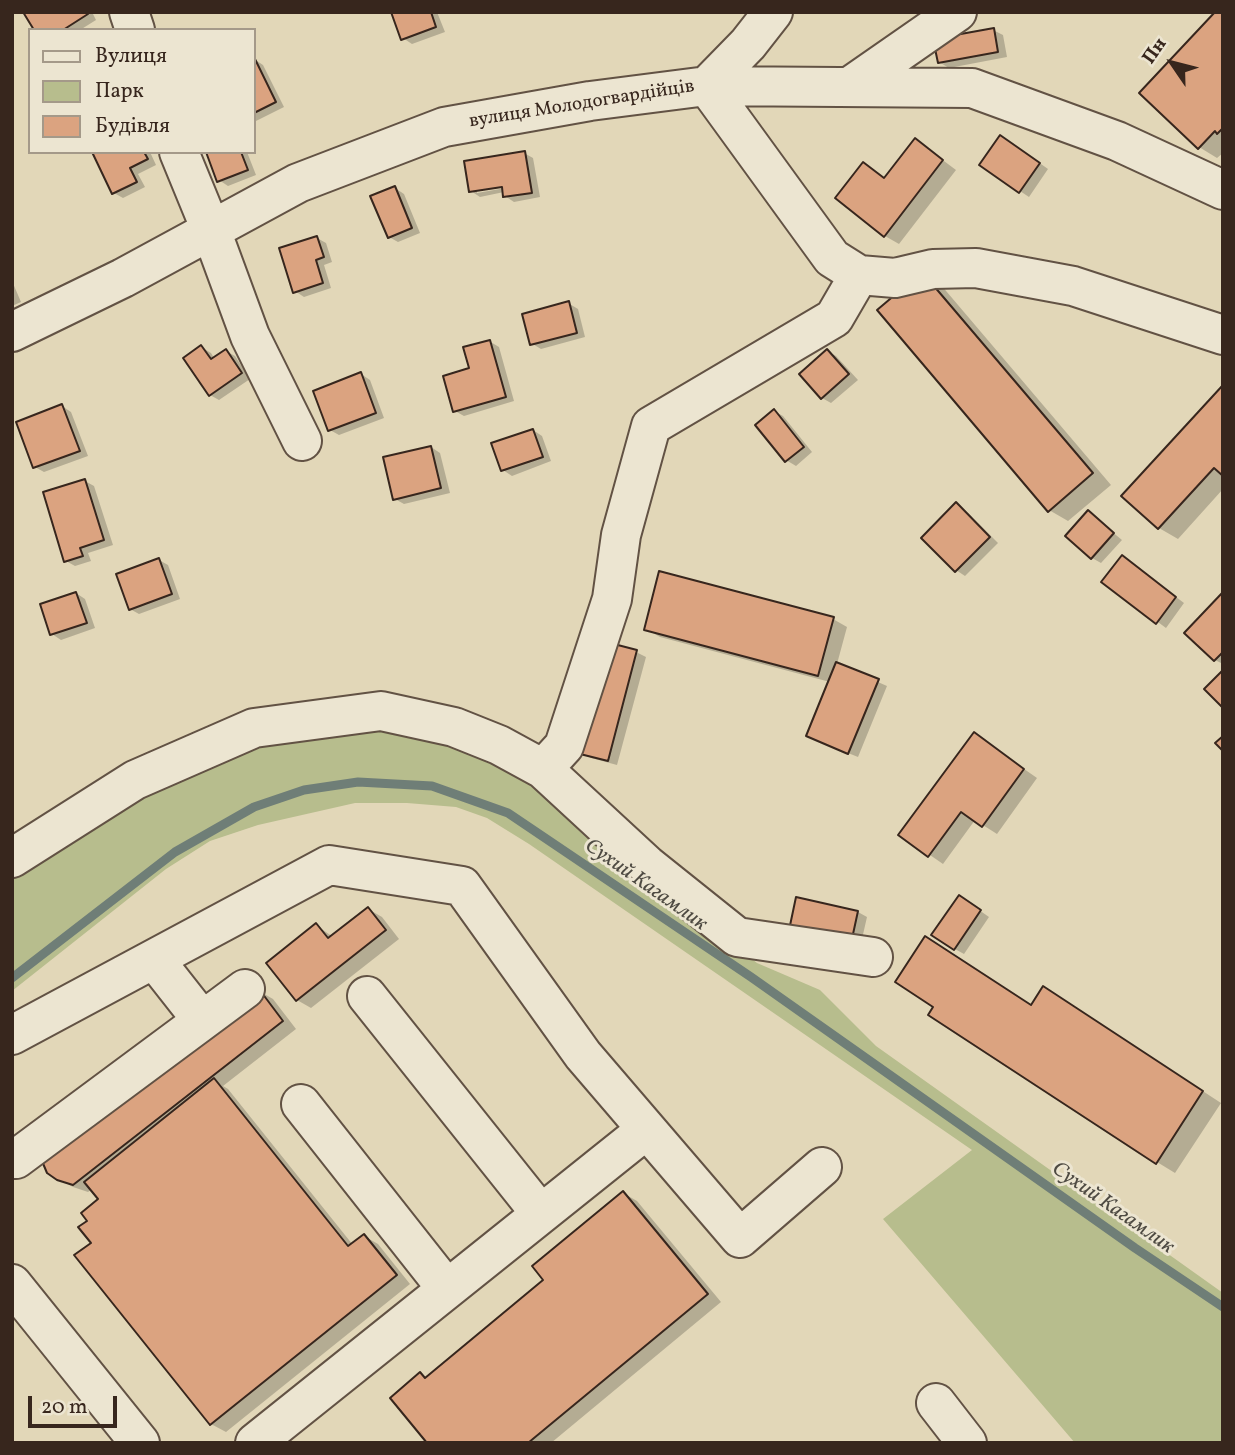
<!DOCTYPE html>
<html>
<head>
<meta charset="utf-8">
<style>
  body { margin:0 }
  #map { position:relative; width:1235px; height:1455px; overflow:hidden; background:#e2d7b8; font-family:Vollkorn,serif }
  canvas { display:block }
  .frame { position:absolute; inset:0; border:14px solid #37261d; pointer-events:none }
  .legend { position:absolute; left:28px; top:28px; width:228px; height:126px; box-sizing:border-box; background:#ece5d1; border:2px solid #a49989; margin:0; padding:9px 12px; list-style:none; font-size:21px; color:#37261d }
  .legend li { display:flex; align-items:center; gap:14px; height:35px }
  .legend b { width:35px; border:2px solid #a49989 }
  .north { position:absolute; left:1137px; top:28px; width:70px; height:70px; -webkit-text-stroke:5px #ece5d1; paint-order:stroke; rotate:305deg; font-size:19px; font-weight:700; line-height:28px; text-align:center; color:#37261d }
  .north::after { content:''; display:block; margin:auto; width:24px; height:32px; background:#37261d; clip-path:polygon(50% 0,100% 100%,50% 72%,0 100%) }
  .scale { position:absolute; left:28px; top:1396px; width:89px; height:32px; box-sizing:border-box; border:4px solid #37261d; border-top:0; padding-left:9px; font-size:21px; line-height:24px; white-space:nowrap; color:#37261d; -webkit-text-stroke:5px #ece5d1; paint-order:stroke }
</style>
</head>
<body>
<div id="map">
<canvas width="1235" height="1455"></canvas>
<div class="frame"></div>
<ul class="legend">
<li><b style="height:9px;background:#ece5d1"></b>Вулиця</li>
<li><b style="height:19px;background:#b7bd8d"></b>Парк</li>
<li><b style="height:19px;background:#dba380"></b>Будівля</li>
</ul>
<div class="north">Пн</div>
<div class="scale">20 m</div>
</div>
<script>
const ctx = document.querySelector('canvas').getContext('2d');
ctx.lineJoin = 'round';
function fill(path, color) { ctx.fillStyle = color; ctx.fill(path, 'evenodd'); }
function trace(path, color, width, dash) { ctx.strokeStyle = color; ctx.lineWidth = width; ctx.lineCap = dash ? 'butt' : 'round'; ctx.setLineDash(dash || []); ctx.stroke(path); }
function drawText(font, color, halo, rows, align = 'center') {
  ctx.font = font + ' Vollkorn,serif'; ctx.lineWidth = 6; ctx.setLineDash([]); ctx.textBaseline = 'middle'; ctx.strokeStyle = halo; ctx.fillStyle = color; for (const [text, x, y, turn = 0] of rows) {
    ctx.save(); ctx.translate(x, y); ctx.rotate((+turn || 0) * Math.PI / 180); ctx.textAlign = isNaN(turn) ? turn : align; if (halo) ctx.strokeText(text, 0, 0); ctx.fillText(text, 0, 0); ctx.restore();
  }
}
fill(new Path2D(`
  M383,724L452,740L543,792L757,963L820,990L876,1046L1223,1293V1443H1075L883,1219L972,1150L529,844L487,818L456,807L407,803H355L258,825L210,841L166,869L12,991V873L108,809L253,743Z`), '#b7bd8d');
fill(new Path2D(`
  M25,12H92L96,20L80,30H36Z
  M393,12H437L445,32L412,44L403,38Z
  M1223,12V153L1217,158L1199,147Z
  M993,30L1003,35L1007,57L949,68L939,62Z
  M254,59L263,65L284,107L254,122Z
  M916,140L956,170L899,244L885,236L864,164L885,178Z
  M1010,142L1048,169L1029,197L1020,191Z
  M94,152H150L156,165L138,174L145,187L123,198L114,193Z
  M207,152H247L256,175L228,186L219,180Z
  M524,153L533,158L540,197L514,202L505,196L504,192L480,197L471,191ZM510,184L511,187L477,193V189Z
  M395,188L404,194L420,233L398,242L389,237Z
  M317,238L326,243L332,262L324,265L331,288L304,297L295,291Z
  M12,281L21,302L12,306Z
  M941,285L1111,485L1068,521L1049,510L879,310Z
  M568,303L578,309L585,337L541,349L531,343Z
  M489,341L499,347L514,401L464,416L455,411L471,370Z
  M201,347L211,353L214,358L226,351L235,356L250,379L219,400L210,395Z
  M827,351L836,356L858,380L831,403L822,398L801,374Z
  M361,374L370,380L384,418L339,435L330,430Z
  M1223,388V489L1178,539L1159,528L1124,496Z
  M62,406L71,412L88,456L44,472L35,467Z
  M774,411L783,416L812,452L796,466L786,460Z
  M533,430L542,436L551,461L512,476L503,470Z
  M431,447L440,453L450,493L404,504L395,499Z
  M85,481L94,486L113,545L88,553L91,561L75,566L66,561Z
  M956,505L965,510L998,543L965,576L956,570Z
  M1088,512L1122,540L1101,563L1092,558Z
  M159,560L168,565L180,599L139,614L130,609Z
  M1131,563L1184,603L1166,628L1104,582Z
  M76,593L85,599L95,628L61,640L52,634Z
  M1223,594V664L1215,660Z
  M833,619L847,627L837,664L887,686L858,757L818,741L830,682L660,637L646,629Z
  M636,652L646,657L617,765L591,758L582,753Z
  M974,734L1037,778L997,834L975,820L943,864L901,835Z
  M969,903L989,917L964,954L955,949Z
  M368,909L382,917L399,939L311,1008L297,1000L316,925L333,937Z
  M858,912L867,917L859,952L799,939Z
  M259,991L273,999L296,1029L223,1086L228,1089L353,1245L364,1236L378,1244L410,1284L226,1432L211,1424L77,1256L93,1243L89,1221L100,1199L91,1190L88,1192L73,1187L58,1179Z
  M1062,999L1221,1103L1175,1173L1157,1162L1032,1006Z
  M623,1193L637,1201L721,1302L551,1443H429L420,1375L427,1378L546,1280Z`), '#0003');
trace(new Path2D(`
  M12,978L175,852L254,807L304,790L358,782L432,786L508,813L751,977L1135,1248L1223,1307`), '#6f7e77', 9);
const building = new Path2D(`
  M23,12H87L88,14L63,30H34Z
  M391,12H431L436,27L401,40Z
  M1215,12H1223V128L1217,134L1215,131L1198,149L1139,93Z
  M994,28L998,52L938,63L933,39Z
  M254,57L276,102L254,113Z
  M1000,135L1040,163L1019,193L979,165Z
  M915,138L943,160L884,237L835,198L863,162L884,178Z
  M525,151L532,193L503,197L502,187L469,192L464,161Z
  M92,152H144L148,159L130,168L137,182L112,194Z
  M206,152H241L248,170L217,182Z
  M395,186L412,228L388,238L370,196Z
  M317,236L324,257L316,260L323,283L293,293L279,248Z
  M922,272L1093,473L1048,512L877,310Z
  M569,301L577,333L530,345L522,314Z
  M490,340L506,397L453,412L443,376L469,368L463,347Z
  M201,345L211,359L226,349L242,373L209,396L183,358Z
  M827,349L849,374L821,399L799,374Z
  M361,372L376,413L328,431L313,391Z
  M1223,385V476L1214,468L1158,529L1121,496Z
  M62,404L80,451L33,468L16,422Z
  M774,409L804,447L785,462L755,425Z
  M533,429L543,457L501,471L491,443Z
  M431,446L441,488L393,500L383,457Z
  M85,479L104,540L80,548L83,556L64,562L43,492Z
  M956,502L990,537L955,572L921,538Z
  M1088,510L1114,533L1091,559L1065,536Z
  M1122,555L1176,597L1156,624L1101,582Z
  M159,558L172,594L129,610L116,574Z
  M659,571L834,617L818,676L644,630Z
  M76,592L87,623L50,635L40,604Z
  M1223,592V652L1214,661L1184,633Z
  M610,643L637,650L608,761L580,754Z
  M836,662L879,679L848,754L806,736Z
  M1223,670V708L1204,689Z
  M974,732L1024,769L982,827L961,812L928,857L898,835Z
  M1223,736V751L1215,743Z
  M959,895L981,910L954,950L931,935Z
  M796,897L858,911L850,948L788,935Z
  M368,907L386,930L296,1001L266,963L316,923L328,938Z
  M925,936L1031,1005L1043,986L1203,1091L1156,1164L928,1015L933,1007L895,982Z
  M259,989L283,1021L73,1185L57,1180L47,1173L42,1161Z
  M214,1078L348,1246L364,1234L397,1275L210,1425L74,1255L91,1243L78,1227L87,1221L81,1213L98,1199L84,1182Z
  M623,1191L708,1294L528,1443H427L390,1398L420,1372L425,1378L543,1280L532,1266Z`);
fill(building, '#dba380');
trace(building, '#37261d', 2);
const minor = new Path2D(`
  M129,12L135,30
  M707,86L832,258L859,275L895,278L933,269L976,268L1073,286L1223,335
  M707,86L748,44L773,12
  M849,87L957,12
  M179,152L211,230L250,336L302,441
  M12,332L123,278L298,183L444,127L590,101L707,86L972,88L1117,141L1223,190
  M543,769L564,746L612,599L621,535L651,426L834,318L859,275
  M12,858L135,780L254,728L381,711L454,727L499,745L543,769L647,865L737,937L873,957
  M154,959L202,1020
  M367,996L541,1214
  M12,1035L329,865L462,886L583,1055L740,1238L822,1167
  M301,1104L447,1289
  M16,1159L245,989
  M12,1284L140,1443
  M936,1403L967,1443
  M255,1443L646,1130`);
trace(minor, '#625244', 42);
trace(minor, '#ece5d1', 38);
drawText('19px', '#37261d', '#ece5d1', [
  ["вулиця Молодогвардійців",582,105,-9]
]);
drawText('italic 21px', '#4e4a42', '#ece5d1', [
  ["Сухий Кагамлик",645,886,35],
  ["Сухий Кагамлик",1112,1209,35]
]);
</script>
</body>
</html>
